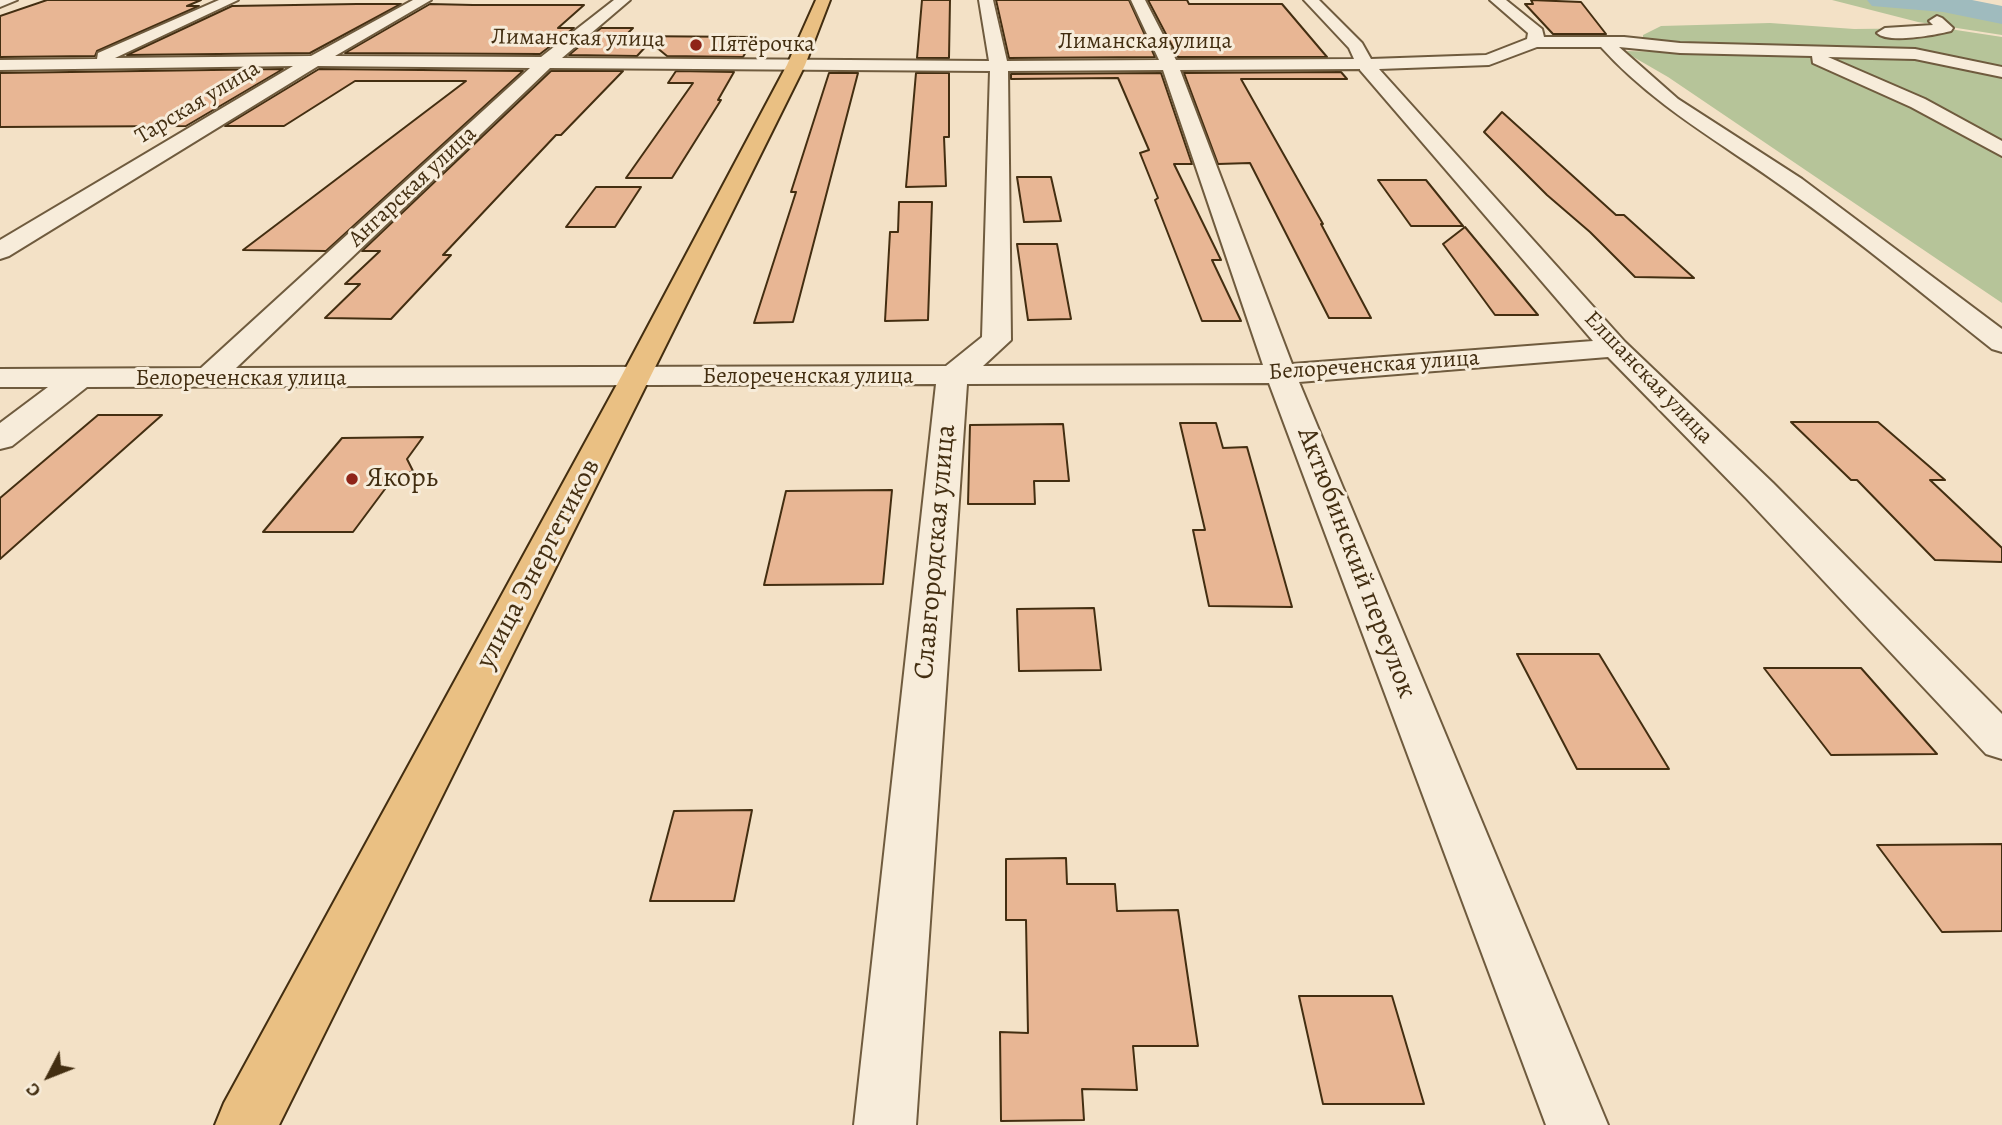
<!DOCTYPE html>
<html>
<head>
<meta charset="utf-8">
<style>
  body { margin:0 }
  #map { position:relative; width:2002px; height:1125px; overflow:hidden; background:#f3e1c6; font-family:Alegreya,serif }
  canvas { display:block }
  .north { position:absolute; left:14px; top:1041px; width:70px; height:70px; -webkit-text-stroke:5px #f7ecda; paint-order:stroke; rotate:228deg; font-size:19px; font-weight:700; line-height:28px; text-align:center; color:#432e11 }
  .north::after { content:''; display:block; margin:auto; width:24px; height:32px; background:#432e11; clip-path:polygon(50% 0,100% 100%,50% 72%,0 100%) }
</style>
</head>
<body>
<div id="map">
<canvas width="2002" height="1125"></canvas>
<div class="north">С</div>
</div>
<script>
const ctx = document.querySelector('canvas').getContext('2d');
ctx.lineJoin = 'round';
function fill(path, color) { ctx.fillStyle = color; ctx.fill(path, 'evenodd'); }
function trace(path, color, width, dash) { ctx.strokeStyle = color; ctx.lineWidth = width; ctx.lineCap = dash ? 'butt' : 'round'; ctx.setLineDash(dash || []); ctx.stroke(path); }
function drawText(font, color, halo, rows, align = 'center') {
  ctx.font = font + ' Alegreya,serif'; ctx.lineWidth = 6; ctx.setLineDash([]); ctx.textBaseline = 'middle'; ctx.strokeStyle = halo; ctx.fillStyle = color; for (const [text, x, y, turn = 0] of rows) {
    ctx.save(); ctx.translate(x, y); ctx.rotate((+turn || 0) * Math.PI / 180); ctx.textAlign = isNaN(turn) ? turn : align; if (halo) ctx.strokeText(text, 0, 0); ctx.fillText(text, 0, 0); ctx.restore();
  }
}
fill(new Path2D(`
  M1832,0H1952L2002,17V35L1918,22Z
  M1770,23L1854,29L1943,28L2002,37V74L1913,52L1657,44L1643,38V35L1661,26Z
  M1623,51L1925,57L2002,76V303L1668,77Z`), '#b6c499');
fill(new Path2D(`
  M1867,0H1972L2002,6V24L1943,12L1872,6Z`), '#9fbbbe');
const building = new Path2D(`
  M47,0H201L187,6H199L97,51L95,56L0,57V16Z
  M922,0H950L949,58H917Z
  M996,0H1129L1155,57L1009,58Z
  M1148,0H1187L1189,4H1282L1327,57H1178Z
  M1531,0L1581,2L1606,34H1553L1525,4H1533Z
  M357,4H401L310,53L127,55L232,6Z
  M430,4L473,5H584L558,28H574L540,54L345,53Z
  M601,28H633L625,36L755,37L743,57L667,56L650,42L637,56L569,55Z
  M283,69L186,126L0,127V73Z
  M319,69L523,71L326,251L243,250L466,81H355L284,126H225Z
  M551,71H623L561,135H556L443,255H451L391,319L325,318L360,284H345L380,251H362Z
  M676,71L734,72L718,100H721L672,178H626L693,83H668Z
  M1341,72L1347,79H1241L1323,224H1321L1371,318H1329L1250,163L1218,164L1184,73Z
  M829,73H858L793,322L754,323L796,192H791Z
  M916,73H949V137H944L946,186L906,187Z
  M1161,73L1192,164H1174L1221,260H1212L1241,321H1202L1155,200L1158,198L1140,153L1149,150L1118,78L1011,79V74Z
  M1502,112L1616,215H1624L1694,278L1635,277L1590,232L1547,195L1484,132Z
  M1017,177H1051L1061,221L1024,222Z
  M1378,180H1426L1463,226H1411Z
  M596,187H641L615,227H566Z
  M899,202H932L928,320L885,321L890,232H898Z
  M1465,227L1538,315H1495L1443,244Z
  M1017,244H1057L1071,319L1028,320Z
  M98,415H162L0,559V498Z
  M1791,422H1878L1945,480H1930L2002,548V562L1935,560L1857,480H1851Z
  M1180,423H1216L1223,448L1247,447L1292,607L1209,606L1193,530H1205Z
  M1063,424L1069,481H1034L1035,504H968L970,425Z
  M423,437L407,459L413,471L391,481L353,532H263L342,438Z
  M892,490L883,584L764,585L786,491Z
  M1094,608L1101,670L1019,671L1017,609Z
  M1517,654H1599L1669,769H1577Z
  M1764,668H1861L1937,754L1831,755Z
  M752,810L734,901H650L674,811Z
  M2002,844V931L1942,932L1877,845Z
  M1066,858L1067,884H1115L1117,911L1178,910L1198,1046H1133L1137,1090L1082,1089L1084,1120L1001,1121L1000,1032L1028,1033L1026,920H1006V859Z
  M1299,996H1392L1424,1104H1323Z`);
fill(building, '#e8b694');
trace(building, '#432e11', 2);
const minor = new Path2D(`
  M0,0H17L0,7Z
  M219,0H238L115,58L311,56L413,0H431L335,56L541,57L614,0H630L562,58L989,61L979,0H993L1007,61L1159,60L1131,0H1145L1176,60L1354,59L1349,48L1304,0H1319L1362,43L1371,59L1486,55L1527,39L1528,33L1490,0H1506L1542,29L1544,37H1624L1680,43L1915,49L2002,67V77L1915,59L1828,57L1925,99L2002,141V156L1911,107L1813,63L1812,56L1680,53L1619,47L1678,99L1802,179L2002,329V352L1992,349C1924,295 1857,239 1786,189C1722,143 1654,106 1601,47H1537L1489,65L1379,69L1625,342L1773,483L2002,714V759L1986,754L1747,499L1608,357L1299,382L1608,1125H1546L1269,383L967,384L916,1125H854L936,384L87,387L12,446L0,449V423L48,387H0V369L201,368L530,68L318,66L9,256L0,259V240L293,66L0,70V60L97,59L98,53ZM550,68L990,71L982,337L946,366L236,368ZM1360,69V70L1593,341L1292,364L1180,70ZM1163,70L1263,365L983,366L1011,340L1008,71Z
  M1937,16L1942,18L1953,28L1951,31C1935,35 1888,44 1877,33L1885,28L1933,25L1929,21Z`);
const major = new Path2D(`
  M816,0H830L805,65L279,1125H215L224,1103L621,377L787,65Z`);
trace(minor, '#6f5b3e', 4);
trace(major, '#432e11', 4);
fill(minor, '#f7ecda');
fill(major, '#eac083');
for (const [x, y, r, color] of [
  [696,45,7,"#8f2418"],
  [352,479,7,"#8f2418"]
]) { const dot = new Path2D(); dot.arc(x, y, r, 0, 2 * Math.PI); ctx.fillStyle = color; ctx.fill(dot); trace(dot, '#f7ecda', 2.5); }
drawText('23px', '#432e11', '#f7ecda', [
  ["Лиманская улица",578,39,1],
  ["Лиманская улица",1145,42],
  ["Тарская улица",198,103,-31],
  ["Ангарская улица",413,187,-43],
  ["Белореченская улица",1374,366,-4],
  ["Белореченская улица",808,377],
  ["Елшанская улица",1648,378,46],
  ["Белореченская улица",241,379]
]);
drawText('23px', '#432e11', '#f7ecda', [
  ["Пятёрочка",710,45]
], 'left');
drawText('28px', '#432e11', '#f7ecda', [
  ["Якорь",366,479]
], 'left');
drawText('28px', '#432e11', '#f7ecda', [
  ["Славгородская улица",936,552,-85],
  ["Актюбинский переулок",1356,563,69],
  ["улица Энергетиков",539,564,-62]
]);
</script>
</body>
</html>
